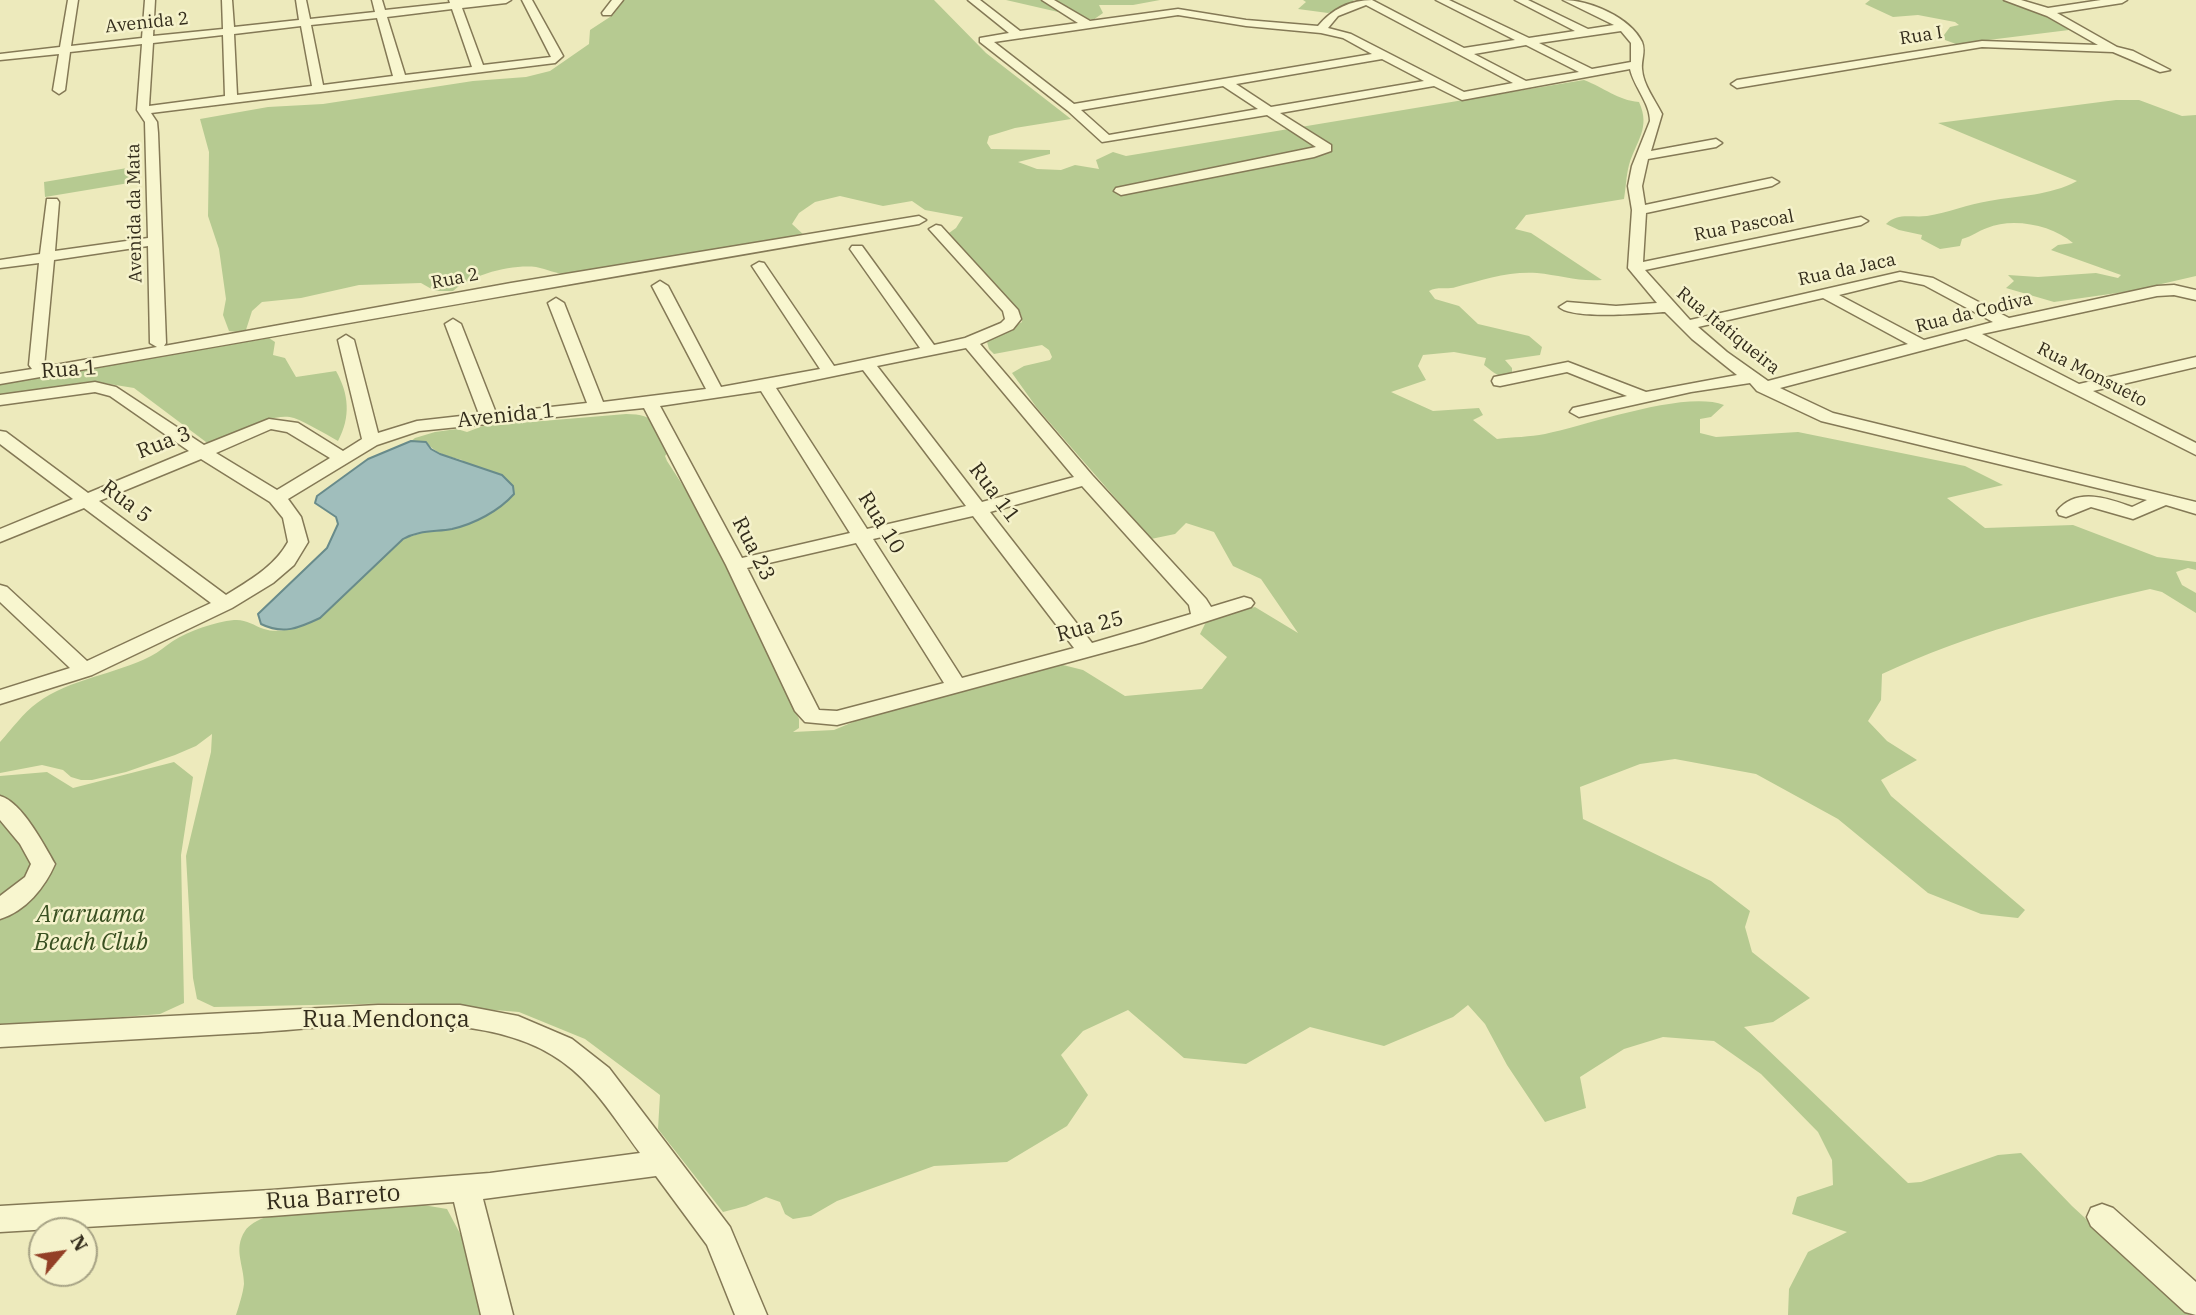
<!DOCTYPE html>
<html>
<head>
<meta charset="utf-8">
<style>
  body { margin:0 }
  #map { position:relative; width:2196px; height:1315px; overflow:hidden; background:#edeabc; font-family:"IBM Plex Serif",serif }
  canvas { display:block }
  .north { position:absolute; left:28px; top:1217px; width:70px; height:70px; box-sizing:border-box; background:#f5f2cb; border:2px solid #a7a385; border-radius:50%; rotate:61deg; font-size:19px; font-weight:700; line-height:28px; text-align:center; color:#332c1b }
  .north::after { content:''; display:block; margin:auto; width:24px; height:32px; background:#933f26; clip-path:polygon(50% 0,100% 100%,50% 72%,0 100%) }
</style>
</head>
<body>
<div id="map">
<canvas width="2196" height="1315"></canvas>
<div class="north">N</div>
</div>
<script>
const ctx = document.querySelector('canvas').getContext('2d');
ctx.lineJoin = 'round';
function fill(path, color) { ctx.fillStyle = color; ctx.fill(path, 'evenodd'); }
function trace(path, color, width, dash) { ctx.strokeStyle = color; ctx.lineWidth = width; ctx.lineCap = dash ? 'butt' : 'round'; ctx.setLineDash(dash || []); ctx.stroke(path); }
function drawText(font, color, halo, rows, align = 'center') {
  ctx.font = font + ' "IBM Plex Serif",serif'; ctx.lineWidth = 5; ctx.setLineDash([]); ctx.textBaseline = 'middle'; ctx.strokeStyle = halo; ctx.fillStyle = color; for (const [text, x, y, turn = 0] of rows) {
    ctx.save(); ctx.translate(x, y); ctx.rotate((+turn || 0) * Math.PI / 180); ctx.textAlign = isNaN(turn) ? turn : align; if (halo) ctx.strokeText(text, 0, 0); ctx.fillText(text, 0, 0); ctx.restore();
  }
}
fill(new Path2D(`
  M624,0H934L986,53L1071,119L1015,128L989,136L987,143L991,149L1050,150V154L1018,162L1037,169L1061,170L1075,165L1099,169L1096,160L1113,152L1126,156L1584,80C1605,88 1617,100 1639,102C1651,128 1636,141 1629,165C1626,176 1626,188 1624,199L1526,215L1515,229L1531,233L1602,280C1579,282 1559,275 1537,273C1509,271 1482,280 1456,287C1447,290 1437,286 1429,291L1435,299L1459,306L1478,324L1529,336L1542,347L1540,355L1505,360L1512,368V375C1500,380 1493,372 1484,365L1486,358L1454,352L1423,355L1418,366L1426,380L1391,392L1433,411L1479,408L1483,415L1473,420L1497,439C1513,437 1530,437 1545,434C1589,425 1684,390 1724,405L1711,417L1700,419V433L1716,437L1798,432L1965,466L2003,485L1947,498L1985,528L2073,525L2157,557L2196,562V570L2188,568L2176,572L2182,585L2196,593V613L2162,592L2150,589C2058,610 1968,634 1882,674L1881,700L1868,721L1887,741L1917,760L1881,780L1891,796L2025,910L2018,918L1981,914L1928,893L1838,819L1756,774L1675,759L1640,764L1580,787L1583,819L1711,881L1750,911L1745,927L1752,952L1810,998L1773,1022L1744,1027L1908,1183L1921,1182L1998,1155L2021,1153L2072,1206L2190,1315H1788L1789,1289L1808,1252L1847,1232L1792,1214L1797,1197L1833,1185L1832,1160L1818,1132L1761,1074L1714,1041L1663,1037L1624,1049L1580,1077L1586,1108L1545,1122L1507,1065L1485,1024L1468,1005L1453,1017L1384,1046L1310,1027L1246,1064L1184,1058L1128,1010L1083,1031L1061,1055L1088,1095L1067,1126L1007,1162L934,1166L837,1201L811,1216L793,1219L785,1214L780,1202L766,1197L746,1206L723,1212L658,1129L660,1095L585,1039L519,1012L409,1003L214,1007L197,999L193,978L186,856L211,752L212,734L196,746L175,755L126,772L92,780H81L71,777L63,770L42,765L0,773V742C12,729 23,713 37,703C71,678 114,675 151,656C159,652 165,646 173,641C189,631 214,622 234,620C246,619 253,625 264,629C282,635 304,625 320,618L403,539L428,531L451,529L493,511L462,460C447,456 436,454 426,442L411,441L415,438L435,432L457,429L467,432L483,426L626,414C657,414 657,426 669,451L665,456L667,461L693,501L720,551L799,719V728L793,732L834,730L870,715L1059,664L1083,670L1125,696L1202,689L1227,657L1200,634L1207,620L1255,607L1298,633L1261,579L1233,566L1214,532L1186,523L1175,534L1151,539L1037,408L1012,373L1024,366L1050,360L1052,357L1049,350L1042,345L994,354L989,349L987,342L1022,322L1021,314L949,233L956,228L963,217L925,210L912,201L883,206L840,196L815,202L799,213L792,224L805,236L568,275C557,274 547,269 536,267C512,264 470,275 453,291H435L421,283L359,285L301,298L262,302L252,311L245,333L229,331L223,315L226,299L219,249L208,216L209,152L200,119L268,107L323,104L473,81L526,77L550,71L589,44L590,30L613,15Z
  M1006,0H1160L1133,5H1099L1103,13L1093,20Z
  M1303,0H1353L1355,2L1328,13L1298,9L1306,2Z
  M1870,0H2002L2067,24L2069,30L1956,44L1945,40L1944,35L1950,27L1959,25L1955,22L1918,15L1893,17L1865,4Z
  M2116,100H2139L2182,116L2196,115V276L2131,291L2054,302L2006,288L2014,281L2008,275L2038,277L2096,273L2118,278L2121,275L2051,250L2058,245L2073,243C2052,225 2013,217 1987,228C1978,231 1973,236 1962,239L1960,246L1940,249L1921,239L1922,235L1899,230L1886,224C1898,212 1911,218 1927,216C1948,213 1968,204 1989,201C2021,195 2049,196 2077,181L1938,123Z
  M133,167L135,182L45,197L44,182Z
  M269,338L275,342L273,355L285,358L296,377L336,371C349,394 351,417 338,441C326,434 305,422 294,418C271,411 230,436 210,445L134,388L97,382L0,397V382Z
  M174,762L193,777L181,855L184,1003L160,1014L0,1027V776L47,772L73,788Z
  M417,1204L447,1209L464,1241L481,1315H236C239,1306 243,1293 244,1284C244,1265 233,1249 245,1231C264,1201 383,1204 417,1204Z`), '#b6ca91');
const water = new Path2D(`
  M411,441L426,442L431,449L440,454L502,475L513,486L514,494C499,511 474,524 452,529C435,532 419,530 403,539L320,618C299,628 283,635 261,624L258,614L327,548L338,524L336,517L315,503L317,496L368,459Z`);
fill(water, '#a0bebc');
trace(water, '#688b8b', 2);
const minor = new Path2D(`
  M68,0H78L71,46L142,38L145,0H155L153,36L223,29L222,0H232L234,27L299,20L296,0H306L310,19L375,12L372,0H382L385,10L450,3L449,0H511L506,3L462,8L483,65L551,57L522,0H532L563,56L555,63L151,113L157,122L158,133L166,343L164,346L511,283L919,216L926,220L919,224C612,276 307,331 0,384V374L32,369L29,365L39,263L0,268V260L40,254L47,199H57L59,202L55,251L148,238L145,122L137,110L142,44L70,52L65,90L59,94L53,90L59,54L0,60V54L60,47ZM452,9L472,67L405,75L387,17ZM377,18L393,76L323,85L311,25ZM301,26L312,86L237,95L234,34ZM223,35L225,96L149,106L153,43ZM148,246L150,343L157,347L44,367L54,260Z
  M612,0H623L611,15H603L602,13Z
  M968,0H980L1020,31L1078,23L1042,0H1054L1090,21L1178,9L1246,20L1318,26C1332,9 1351,0 1372,0L1464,48L1515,40L1436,0H1449L1529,38L1575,31L1515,0H1528L1588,29L1614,25L1563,0C1589,0 1630,17 1642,42C1646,51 1641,60 1642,69C1643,85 1655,100 1662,114L1651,151L1716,139L1722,143L1716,147L1648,159L1642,186L1645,205L1772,178L1779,182L1772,186L1646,213L1643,262L1861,217L1868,221L1861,225L1645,270L1690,320L1900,272L1933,278L2009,318L2157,286L2174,285L2196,290V300L2174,295L2157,296L1982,334L2079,384L2196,357V367L2093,391L2196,443V455L1966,339L1780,388L1833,413L2196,502V514L2166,505L2133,519L2091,507L2066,517L2059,515L2057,511C2076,487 2108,498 2132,507L2147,500L1821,421L1757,391L1750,383L1691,392L1579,417L1570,412L1573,408L1627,396L1567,372L1500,386L1494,385L1492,381L1494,377L1568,362L1646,392L1737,375L1692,339L1665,312C1644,313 1573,320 1559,307L1567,302L1616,306L1657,303L1628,268L1632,210L1628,186L1632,166L1650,121C1650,103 1634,87 1630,69L1462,100L1434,86L1280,113L1331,145V151L1314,157L1121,195L1114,191L1116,188L1316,147L1267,115L1102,142L1068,111L980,42V38L1009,33ZM1366,5L1513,83L1464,92L1351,34L1328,28L1338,16ZM1178,15L1246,26L1321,33L1343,38L1372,54L1074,104L994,42ZM1621,31L1631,43V62L1592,69L1539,43ZM1526,45L1579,72L1526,81L1474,54ZM1382,59L1424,81L1271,107L1236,84ZM1223,86L1258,109L1109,135L1081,110ZM1900,280L1924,285L1993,322L1924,340L1839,295ZM1823,298L1908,344L1768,381L1727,352L1698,327Z
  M2004,0H2021L2048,8L2101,0H2127L2122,3L2057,13L2117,47L2133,51L2170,70L2160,72L2113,52L1982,47L1737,88L1731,84L1737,80L1982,41L2098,45L2047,16Z
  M936,225L941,226L1018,310L1021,319L1013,329L980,344L1092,475L1206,599L1211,607L1244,597L1251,599L1254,603L1251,607L1143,642L837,725L805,722L795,711L726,565L644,408L419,431L377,445L288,499L301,517L308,542L294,565L273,583L232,608L92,675L0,704V690L70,668L0,602V585L7,587L87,661L211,603L84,508L0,542V529L73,499L0,444V431L6,432L88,493L189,451L110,396L95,392L0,405V395L95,382L116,387L204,445L269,419L298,423L343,451L362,439L338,340L346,335L354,340L378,433L417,421L479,414L445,324L453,319L461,324L496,413L587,403L548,303L556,298L564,303L603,402L706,389L652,286L660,281L668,286L721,387L820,369L752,266L759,262L764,263L834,366L920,348L850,249L852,246H862L934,345L965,338L1001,323L1005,319L1003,311L929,229ZM966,348L1074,477L982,502L877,366ZM863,370L966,506L867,529L776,388ZM761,391L850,533L742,558L660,406ZM271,429L287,432L330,458L277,490L216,453ZM201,459L270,502L283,518L288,542C274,567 250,580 226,595L99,501ZM1082,486L1189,605L1191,614L1092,643L990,512ZM973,516L1074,648L962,678L873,539ZM856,543L944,683L837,711L819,710L747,568Z
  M0,796C22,802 44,845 55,864C45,887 26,911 0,919V896L25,877L31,864L20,844L0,820Z
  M378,1005H460L518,1016L572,1039L609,1068L730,1227L767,1315H735L707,1245L656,1176L483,1199L513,1315H481L454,1202L272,1216L0,1232V1206L272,1190L490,1173L640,1153C614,1118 591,1078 552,1055C472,1006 335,1028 244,1033C163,1038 81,1042 0,1047V1025Z
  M2102,1204L2113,1208L2196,1282V1315L2185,1312L2091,1226L2087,1217L2091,1208Z`);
trace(minor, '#847956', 3);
fill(minor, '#f8f6cf');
drawText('18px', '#332c1b', '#f5f2cb', [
  ["Avenida 2",147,23,-6],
  ["Rua I",1921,36,-9],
  ["Avenida da Mata",135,213,-91],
  ["Rua Pascoal",1744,226,-11],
  ["Rua da Jaca",1847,270,-12],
  ["Rua 2",455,279,-11],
  ["Rua da Codiva",1974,313,-14],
  ["Rua Itatiqueira",1728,331,39],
  ["Rua Monsueto",2092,375,27]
]);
drawText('21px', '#332c1b', '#f5f2cb', [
  ["Rua 1",69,370,-4],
  ["Avenida 1",506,416,-6],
  ["Rua 3",164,443,-21],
  ["Rua 11",994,493,53],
  ["Rua 5",126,502,37],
  ["Rua 10",881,523,58],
  ["Rua 23",753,549,63],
  ["Rua 25",1090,627,-15]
]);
drawText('italic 24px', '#395021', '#f5f2cb', [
  ["Araruama",91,915],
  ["Beach Club",91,943]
]);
drawText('24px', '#332c1b', '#f5f2cb', [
  ["Rua Mendonça",386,1020],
  ["Rua Barreto",333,1198,-4]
]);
</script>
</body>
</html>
